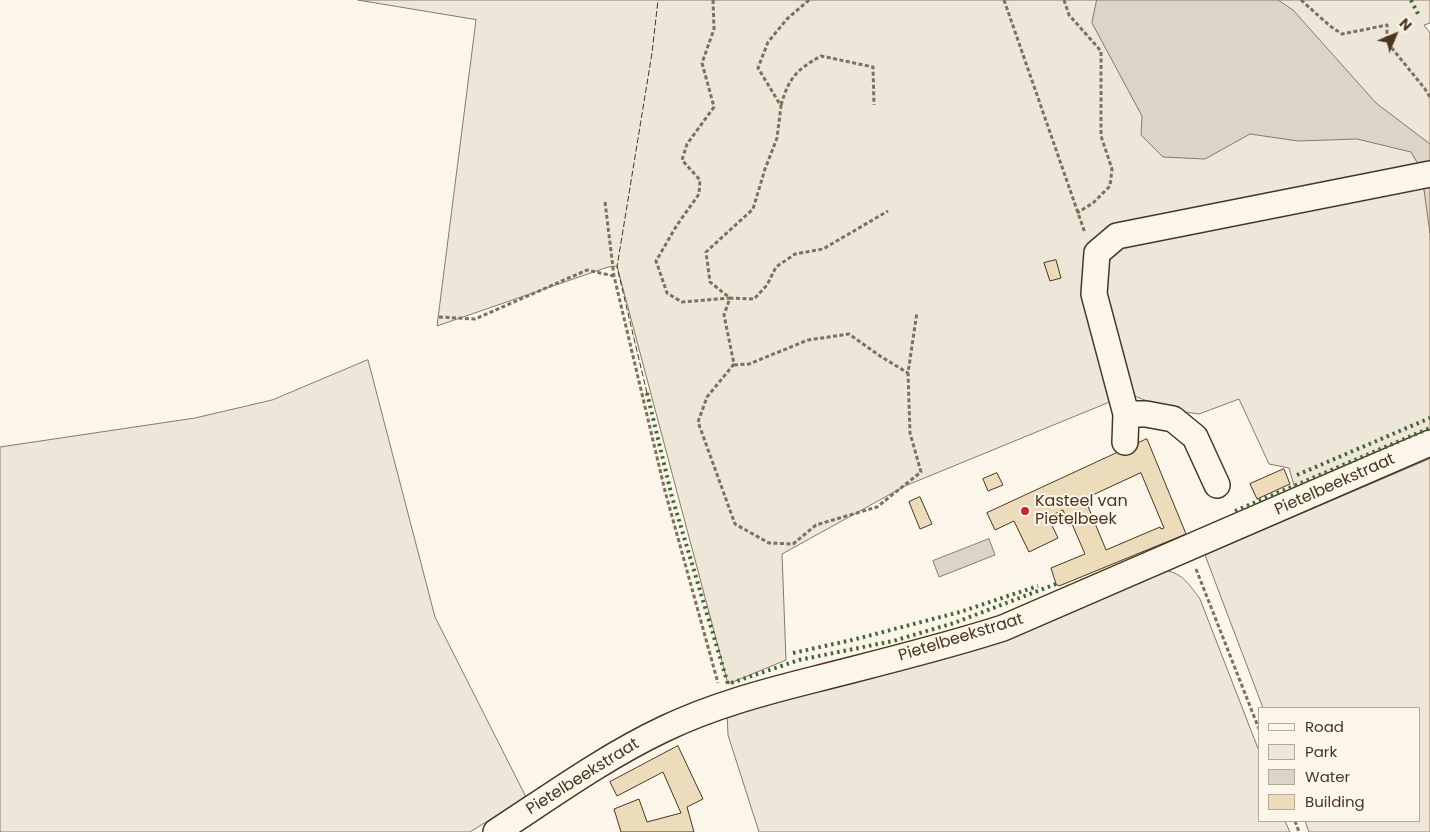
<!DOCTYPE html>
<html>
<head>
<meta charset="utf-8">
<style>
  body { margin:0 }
  #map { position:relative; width:1430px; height:832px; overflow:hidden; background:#fbf6e9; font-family:Poppins,sans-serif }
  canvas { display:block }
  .legend { position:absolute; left:1258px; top:707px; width:162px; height:115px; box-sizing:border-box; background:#fbf6e9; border:1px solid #b4a999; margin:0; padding:6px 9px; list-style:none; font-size:15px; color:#4a3520 }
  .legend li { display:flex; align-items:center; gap:10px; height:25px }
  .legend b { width:25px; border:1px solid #b4a999 }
  .north { position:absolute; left:1370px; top:10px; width:50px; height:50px; -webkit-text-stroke:4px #fbf6e9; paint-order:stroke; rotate:45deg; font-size:14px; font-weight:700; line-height:20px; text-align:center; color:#4a3520 }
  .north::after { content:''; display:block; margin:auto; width:18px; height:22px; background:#4a3520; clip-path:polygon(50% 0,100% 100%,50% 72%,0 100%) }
</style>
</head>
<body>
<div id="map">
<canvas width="1430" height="832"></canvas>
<ul class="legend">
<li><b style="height:6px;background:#fbf6e9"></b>Road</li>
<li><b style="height:14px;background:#ede6d9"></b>Park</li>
<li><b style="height:14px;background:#dcd4c6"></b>Water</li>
<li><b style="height:14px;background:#ecdcbc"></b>Building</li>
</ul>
<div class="north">N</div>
</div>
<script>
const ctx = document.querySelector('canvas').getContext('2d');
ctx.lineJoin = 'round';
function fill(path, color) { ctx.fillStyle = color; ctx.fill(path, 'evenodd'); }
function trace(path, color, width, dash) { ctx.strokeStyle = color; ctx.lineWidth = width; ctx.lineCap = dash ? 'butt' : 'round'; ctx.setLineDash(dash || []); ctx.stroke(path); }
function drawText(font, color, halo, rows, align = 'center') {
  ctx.font = font + ' Poppins,sans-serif'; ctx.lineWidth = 4; ctx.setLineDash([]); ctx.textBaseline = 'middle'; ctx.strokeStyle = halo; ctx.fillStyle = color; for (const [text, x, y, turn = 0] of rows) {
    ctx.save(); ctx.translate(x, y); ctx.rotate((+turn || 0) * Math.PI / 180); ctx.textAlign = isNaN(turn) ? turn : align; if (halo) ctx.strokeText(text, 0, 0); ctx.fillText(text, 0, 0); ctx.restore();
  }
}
const green = new Path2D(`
  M358,0H1430V23L1424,25L1430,33V433L1295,489L1289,468L1269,464L1239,399L1199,414L1171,410L1129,394L905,486L782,554L786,660L728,684L617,266L608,267L437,326L476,20Z
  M368,360L435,617L526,797L470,832H0V447L195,418L272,400Z
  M1430,459V832H1309L1305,821H1419V708H1263L1205,555Z
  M1166,571C1182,572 1191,587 1200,599L1259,751V821H1285L1290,832H759L728,735L727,712Z`);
fill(green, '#ede6d9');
trace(green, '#887966', 1);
const water = new Path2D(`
  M1097,0H1278L1293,10L1376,103L1430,144V233L1421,169L1411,152L1357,139L1298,141L1250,134L1205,159L1163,157L1141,135L1142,116L1092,23Z
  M989,539L995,555L939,577L933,561Z`);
fill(water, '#dcd4c6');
trace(water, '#887966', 1);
const building = new Path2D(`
  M1056,260L1061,278L1050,281L1044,263Z
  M1147,439L1186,534L1059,586L1056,584L1051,568L1085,554L1072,524L1069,526L1063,510L1048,517L1058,538L1029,552L1014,521L995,530L987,513ZM1141,473L1164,528L1161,529L1160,527L1106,550L1085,499Z
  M1284,469L1290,484L1257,499L1250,484Z
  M997,473L1003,485L988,491L983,479Z
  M920,497L932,524L920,529L909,502Z
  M678,746L703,799L687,807L694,832H621L614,809L639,799L647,822L681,813L663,772L617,796L610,782Z`);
fill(building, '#ecdcbc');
trace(building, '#4a3520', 1);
const minor = new Path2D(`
  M1126,414H1146L1173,419L1195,437L1217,485
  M1125,442L1126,414L1094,294L1097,253L1117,236L1430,174
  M496,832C551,796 605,757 664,729C712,706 764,692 816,679C878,663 941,648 1003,628L1430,443`);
trace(minor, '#4a3520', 28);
trace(new Path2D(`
  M713,0L714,29L702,63L714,107L687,144L682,160L700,180L699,194L677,225L656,261L667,293L682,302L730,298L724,315L734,364L707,397L698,422L735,524L769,543L793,544L816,525L877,507L921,472L910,433L908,373L917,312
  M809,0L787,19L768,42L758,68L781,106L777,138L765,169L753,209L706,252L710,282L730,298L754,299L767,285L776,267L795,254L823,249L888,211
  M1004,0L1085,233
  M1064,0L1069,15L1101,51V136L1112,169L1110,186L1093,203L1077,213
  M1301,0L1330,26L1342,34L1387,25V42L1425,89L1430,97
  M781,105C789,78 796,70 821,56L873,67L874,105
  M605,202L614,276L665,491L718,683
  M439,317L475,319L587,270L614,276
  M734,365L749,364L808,340L849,334L880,356L908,373
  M1196,569L1259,729
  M1295,821L1299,832`), '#7f6f5c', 3, [4, 2.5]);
trace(minor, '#fbf6e9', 25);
trace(new Path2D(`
  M1411,0L1419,16
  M647,393L672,497L728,684L799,660L893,641L954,623L1056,584
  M1297,475L1430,418
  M1235,511L1430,428
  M793,653L852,640L960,612L1038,586`), '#436837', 4, [2.5, 4]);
trace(new Path2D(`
  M647,393L617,267L652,53L658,0`), '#4a3520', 1, [6, 2.5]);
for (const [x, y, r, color] of [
  [1025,511,5,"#c62828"]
]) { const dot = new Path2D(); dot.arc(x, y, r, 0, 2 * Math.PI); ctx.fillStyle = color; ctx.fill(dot); trace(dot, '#fbf6e9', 2); }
drawText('16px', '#4a3520', '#fbf6e9', [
  ["Pietelbeekstraat",1335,485,-24],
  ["Pietelbeekstraat",961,638,-17],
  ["Pietelbeekstraat",583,777,-32]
]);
drawText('16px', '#4a3520', '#fbf6e9', [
  ["Kasteel van",1035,502],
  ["Pietelbeek",1035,520]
], 'left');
</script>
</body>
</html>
